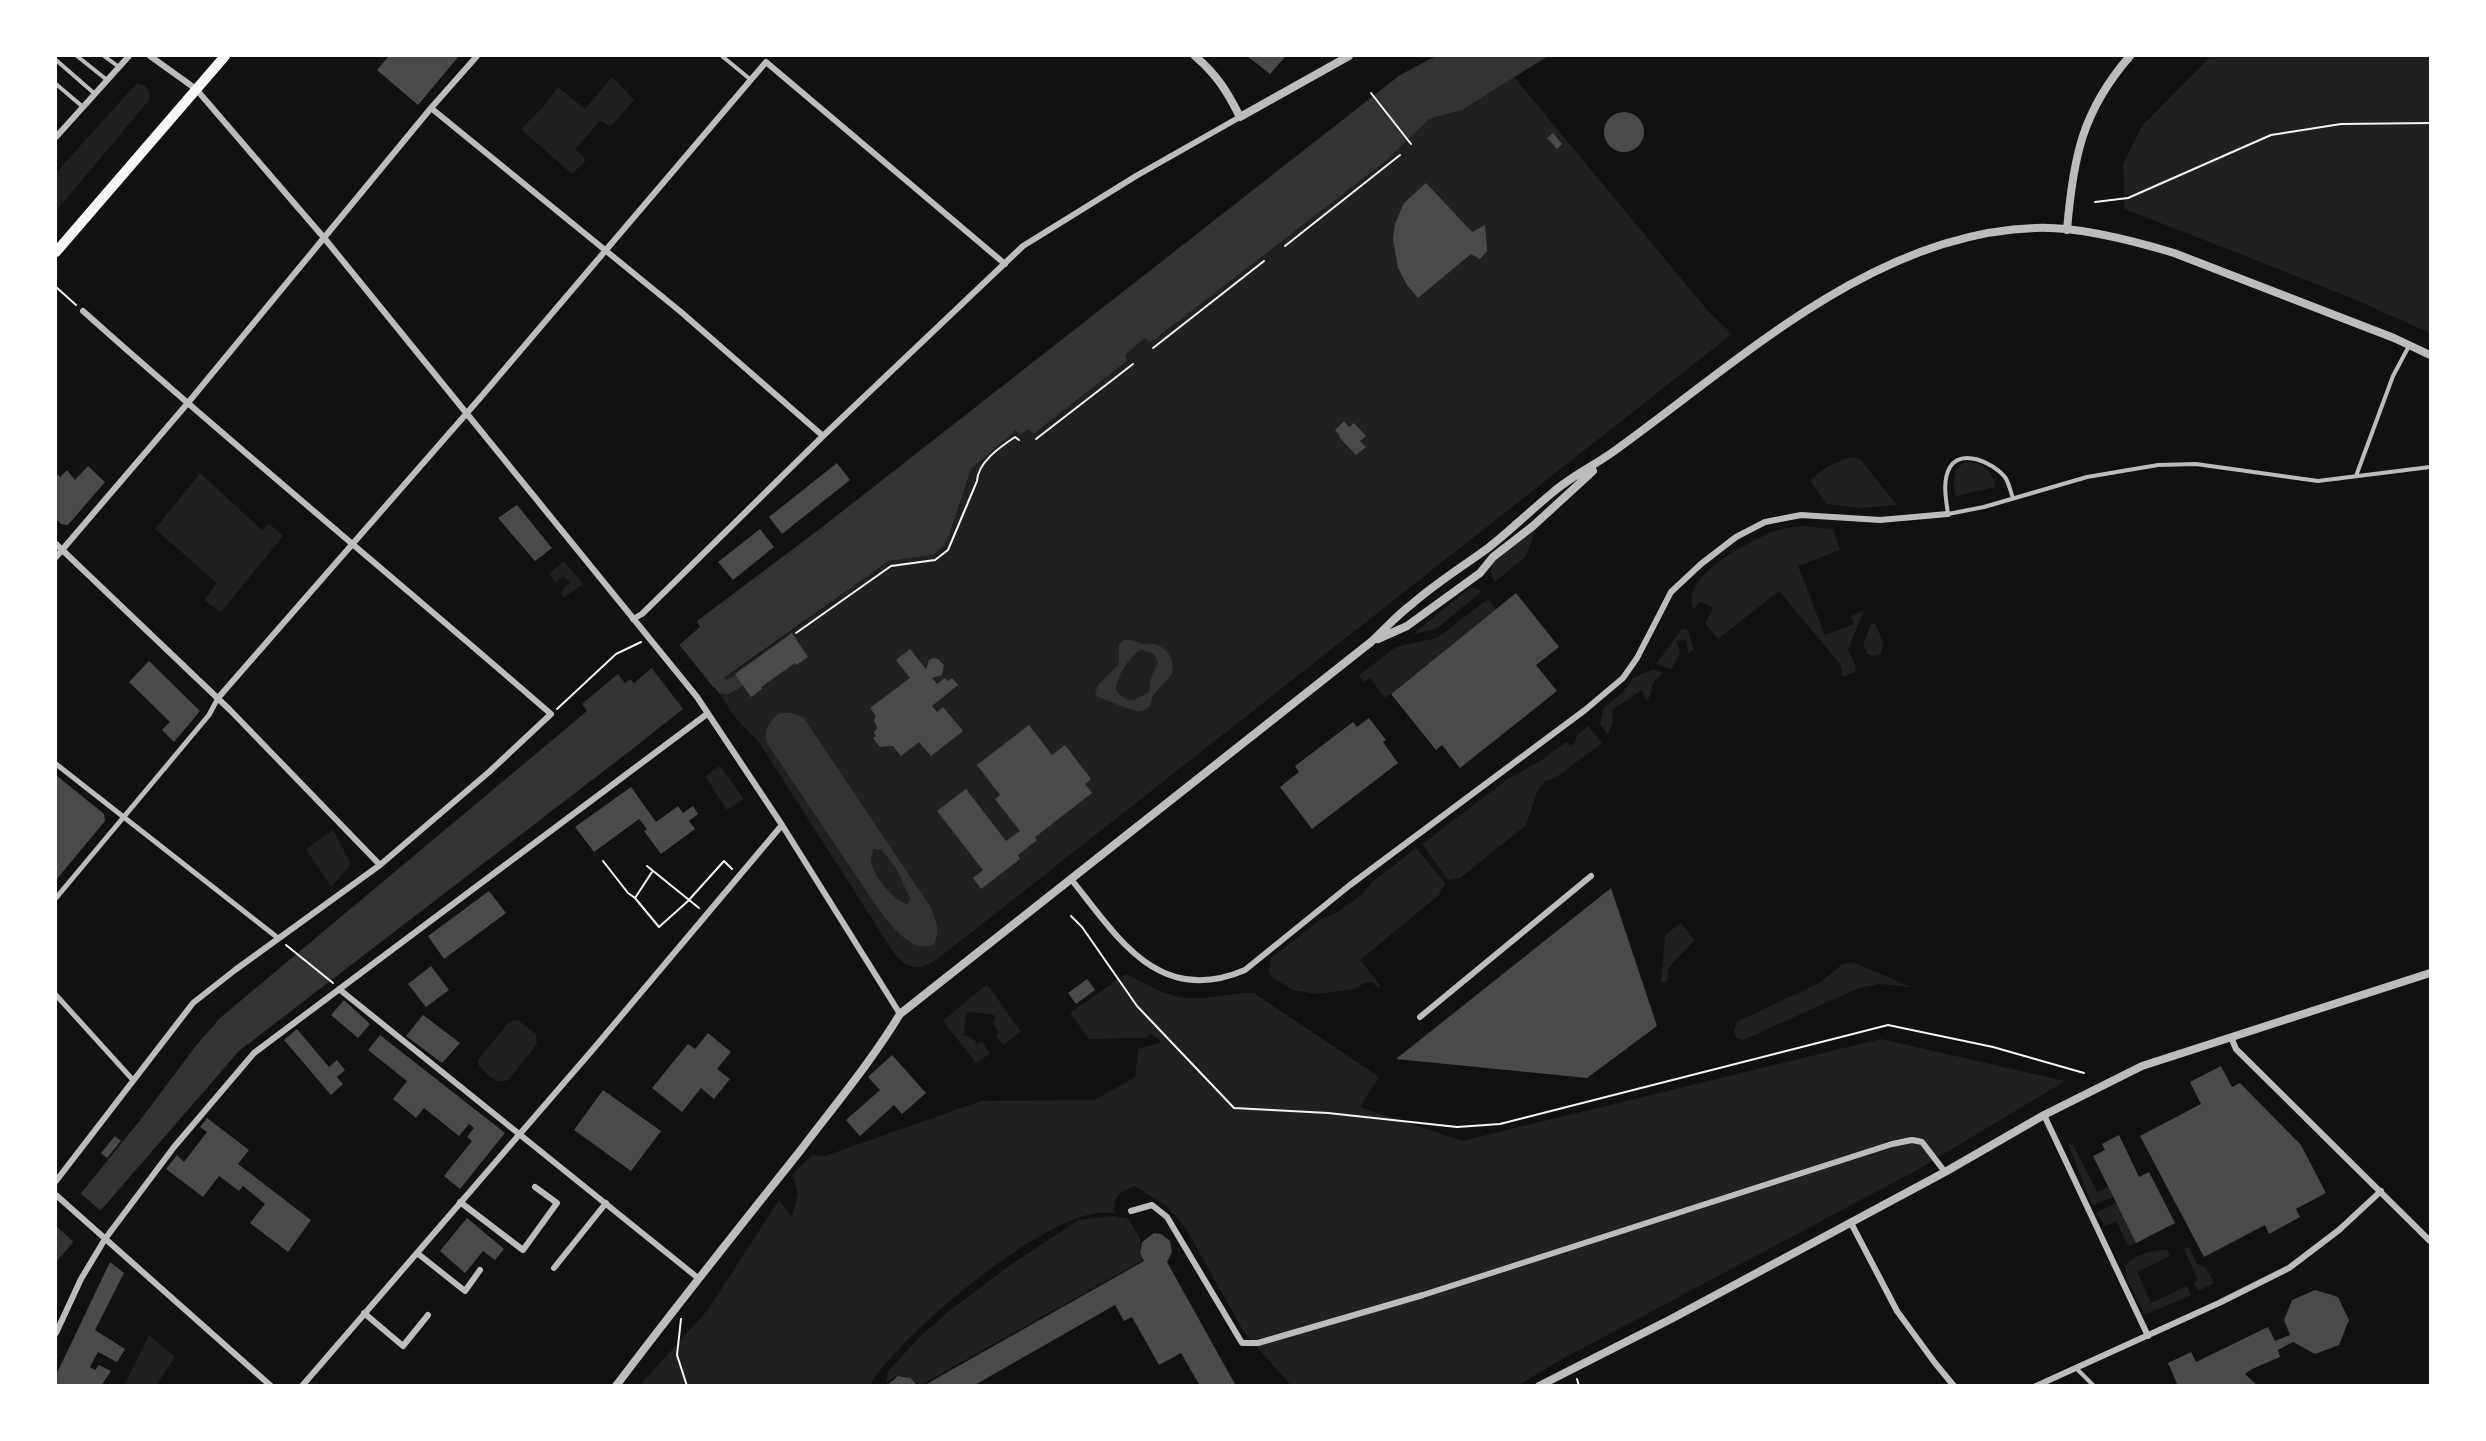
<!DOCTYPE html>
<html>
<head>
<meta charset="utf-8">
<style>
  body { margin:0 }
  #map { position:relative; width:2486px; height:1441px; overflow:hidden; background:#111; font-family:"PT Sans",sans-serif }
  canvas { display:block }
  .frame { position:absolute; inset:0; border:57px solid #fff; pointer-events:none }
</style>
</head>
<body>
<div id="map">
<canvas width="2486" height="1441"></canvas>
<div class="frame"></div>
</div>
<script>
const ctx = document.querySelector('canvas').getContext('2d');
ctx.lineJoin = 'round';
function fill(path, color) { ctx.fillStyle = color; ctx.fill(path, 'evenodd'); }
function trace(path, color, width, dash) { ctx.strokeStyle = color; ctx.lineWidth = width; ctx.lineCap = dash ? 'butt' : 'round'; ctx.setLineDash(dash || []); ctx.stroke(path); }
fill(new Path2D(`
  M2211,56H2430V333L2347,296L2125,209L2123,164L2142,126Z
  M612,77L634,100L610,127L601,120L575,149L586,160L572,174L521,129L545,105L558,87L585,109Z
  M1514,77L1708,311L1732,334L944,954C923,970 909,974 892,950L758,741L734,716L719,693L728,695L724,678L736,671L889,561L933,555L944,546L949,536L971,469L1016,430L1028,429L1033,433L1127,361L1124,355L1145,338L1150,343L1387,160L1429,119L1462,110Z
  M136,84C146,84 150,89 150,99L56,211V195L58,192L56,190V173Z
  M1850,457L1860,459L1897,505L1860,508L1826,504L1810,480L1830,465Z
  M1965,462C1981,461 1994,471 1995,487L1956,496C1953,483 1952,470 1965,462Z
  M200,473L262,530L269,523L283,536L221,612L204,600L217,583L155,529Z
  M1804,526L1833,529L1840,550L1798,566L1825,635L1854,624L1851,616L1864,611L1848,649L1856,667L1855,672L1843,677L1840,664L1779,591L1718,639L1705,623L1713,608L1700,601L1693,610C1692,604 1691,597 1693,591C1701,568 1753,538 1776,531C1785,528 1795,527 1804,526Z
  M1536,529L1526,556L1495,582C1490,574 1489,570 1494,561Z
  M564,561L583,584L563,598L562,590L570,583L563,576L555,583L549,573Z
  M1473,588L1482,591L1436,629L1413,634L1467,590Z
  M1488,599L1496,609L1385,698L1370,678L1364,682L1359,675L1396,647L1437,638Z
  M1875,623L1883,642L1881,654L1875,656L1867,654L1863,645L1871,624Z
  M1682,629L1688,630L1694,650L1688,653L1686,640L1677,641L1680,654L1671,669L1656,664Z
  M1653,669L1663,673L1654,681C1651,689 1652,695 1646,702L1642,690L1612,710L1613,722L1608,735L1600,724L1603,709L1623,692L1633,678Z
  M1588,726L1602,743L1555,778L1546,781L1538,789L1526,825L1460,878L1448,880L1422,844L1509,778L1539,762L1566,742L1571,746L1575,742L1576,736Z
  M720,766L744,799L727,810L705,776Z
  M333,830L351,864L331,887L306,849Z
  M1416,848L1445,883L1439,895L1360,960L1381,986L1378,988L1372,982H1367L1353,989L1317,994L1293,990L1272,977L1269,971L1271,958L1321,919L1336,913L1363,894L1372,882Z
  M1681,923L1695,940L1669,967L1667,981L1661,983L1665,935Z
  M1853,962L1911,987L1879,984L1859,988L1743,1040L1736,1038L1734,1031L1737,1022L1821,982L1841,965Z
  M1126,974C1146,983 1166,997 1188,998C1210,1000 1232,992 1254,993L1379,1077L1360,1107L1462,1141L1881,1039L2065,1081L1917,1170L1553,1364L1519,1385H1291L1245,1334L1185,1227L1165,1205L1135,1186C1121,1191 1113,1196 1115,1213C1107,1213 1099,1212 1092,1214C1032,1225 901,1334 870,1385L639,1386L707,1311L779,1200L792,1217L798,1193L792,1174L813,1155L825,1156L981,1101L1095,1100L1135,1077L1138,1049L1162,1042L1150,1033L1146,1038L1089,1039L1070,1013Z
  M987,984L1021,1032L1003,1045L996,1035L999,1032L993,1023L995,1018L994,1015L969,1012L966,1016L964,1036L972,1037L977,1044L982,1041L990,1054L976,1063L943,1021Z
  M514,1020L519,1021L536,1034L537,1044L509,1079C497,1087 488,1074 479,1066L478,1060L508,1023Z
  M2072,1143L2097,1192L2108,1187L2113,1197L2092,1205L2068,1144Z
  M2116,1203L2136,1243L2128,1246L2116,1221L2105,1226L2096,1213Z
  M1112,1216L1129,1219L1141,1241L1139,1251L1143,1260L921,1385C906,1378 904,1369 886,1383L888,1371L921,1336L948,1312L1009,1266L1079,1220Z
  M2189,1247L2197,1264L2205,1267L2214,1283L2198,1291L2194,1283L2198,1280L2184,1249Z
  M2167,1249L2170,1256L2137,1272L2151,1303L2187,1286L2191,1295L2145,1315L2127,1279L2125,1266C2136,1253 2151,1252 2167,1249Z
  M149,1335L175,1357L156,1385H124Z`), '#202020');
fill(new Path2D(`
  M1436,56H1548L1462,110L1429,119L1387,160L1150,343L1145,338L1125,355L1127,361L1033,434L1028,429L1020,435L1016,430L971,469L949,536L944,546L933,555L889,561L724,678L726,680L736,675L743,686L727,695L719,693L714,687L680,705L683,709L626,754L239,1051L56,1262V1224L141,1119L195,1047L220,1018L587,711L582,704L618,674L625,683L630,679L634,683L700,627L697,621L821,528L1400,75Z
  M1124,640C1132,639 1136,642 1143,644C1146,645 1150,643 1153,644C1168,646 1175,661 1172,674L1153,695L1150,706C1146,709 1142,712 1137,711C1134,711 1097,697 1095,695L1098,685L1119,664V645ZM1141,649L1154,654L1158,663L1150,680L1149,692C1135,699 1130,707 1116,690C1117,675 1129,657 1141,649Z
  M780,713H792L803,717L930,906C935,918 942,933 933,945C912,952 897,931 884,917L768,745C763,730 768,722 780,713ZM873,849L882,850L896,868L910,898L908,904C893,901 872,875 871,859C871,856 873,853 873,849Z`), '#333');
fill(new Path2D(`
  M677,642L714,688L681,706L650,666Z
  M78,1191L102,1212L75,1243L56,1226V1219Z`), '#111');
fill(new Path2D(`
  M389,56H459L418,105L377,70Z
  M1247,56H1286L1270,74Z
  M1604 132a20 20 0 1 1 40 0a20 20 0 1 1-40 0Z
  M1553,133L1562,144L1557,149L1547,138Z
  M1426,183L1472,232L1485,225L1487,251L1480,259L1471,254L1418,298L1407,285L1398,268L1393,239L1395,224L1404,203Z
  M1344,421L1349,427L1354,423L1366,436L1360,441L1366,447L1356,455L1339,437L1340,436L1335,430Z
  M837,463L850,480L782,534L769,517Z
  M88,466L105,482L68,525L61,524L56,519V473L60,477L67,470L75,480Z
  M517,505L552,548L535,561L498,518Z
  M760,529L774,547L733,580L718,562Z
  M1516,593L1559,647L1536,665L1557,691L1460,768L1442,745L1436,750L1391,694Z
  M792,633L808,657L796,665L795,663L761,687L762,689L751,697L735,674Z
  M910,649L926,669L929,660L933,658L938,659L944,665L942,675L932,678L937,684L945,678L948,681L952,678L958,685L932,706L937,712L943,707L963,731L931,756L919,742L901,756L893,746L880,747L873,738L876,736L874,733L877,728L874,720L876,716L870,708L910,678L896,660Z
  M149,661L200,711L174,742L162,730L170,722L129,682Z
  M1369,718L1386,740L1383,742L1398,763L1312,829L1280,787L1299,772L1295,766L1353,722L1357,727Z
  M1029,725L1052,755L1065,745L1091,779L1085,784L1092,793L1035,837L1037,840L1018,855L1020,859L981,889L973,878L983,870L937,811L966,789L1006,841L1020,831L995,799L1000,795L977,765Z
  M56,775L104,814L105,821L56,880Z
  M631,787L656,822L678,806L683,813L693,806L698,814L689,821L695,829L661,854L644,831L647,829L639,819L594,852L575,827Z
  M1611,888L1657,1026L1587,1078L1396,1059Z
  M489,891L506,913L444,959L428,936Z
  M431,966L449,990L426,1007L408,984Z
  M1087,979L1095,990L1076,1004L1068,993Z
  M344,1000L370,1024L358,1038L331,1015Z
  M423,1015L460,1043L442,1063L406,1036Z
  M297,1029L329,1067L337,1060L345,1070L337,1077L343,1084L331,1095L284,1040Z
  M708,1033L731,1052L717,1069L730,1079L714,1099L701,1088L682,1112L652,1088L688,1044L695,1049Z
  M380,1035L505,1133L460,1189L444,1176L472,1141L467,1137L474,1128L469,1124L459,1136L424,1108L416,1118L393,1099L407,1081L368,1050Z
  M892,1055L926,1093L902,1114L894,1105L860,1136L846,1120L880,1090L868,1077Z
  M2221,1066L2232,1087L2240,1083L2301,1145L2326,1193L2296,1209L2300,1217L2269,1234L2265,1225L2204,1257L2140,1136L2201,1104L2190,1082Z
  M603,1090L661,1131L631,1171L574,1130Z
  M207,1118L249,1150L238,1164L311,1220L288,1252L250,1223L265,1204L243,1186L239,1191L219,1176L203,1197L166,1169L177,1155L184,1162L207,1132L200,1127Z
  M2119,1135L2139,1177L2149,1172L2175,1223L2136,1243L2093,1156L2105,1150L2102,1144Z
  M115,1136L121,1141L107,1158L101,1153Z
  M467,1218L504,1249L495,1260L483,1251L465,1273L440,1251Z
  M1154,1233L1161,1234L1170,1241L1172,1252L1167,1262L1236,1386H1200L1181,1353L1159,1365L1132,1317L1124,1321L1115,1305L973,1386H923L1144,1261L1140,1253L1142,1242Z
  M110,1262L124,1273L95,1330L125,1349L117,1362L98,1352L90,1367L95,1370L99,1365L111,1371L101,1386H56V1375Z
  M2315,1290L2338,1297L2349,1320L2339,1345L2315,1354L2293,1342L2278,1350L2280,1357L2252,1369L2245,1374L2258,1386H2178L2168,1363L2191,1352L2196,1362L2268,1327L2275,1341L2290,1335L2284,1320L2292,1300Z
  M898,1376L910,1378L918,1386H886Z`), '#4a4a4a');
trace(new Path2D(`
  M1371,93L1411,144
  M2095,202L2128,198L2271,135L2341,124L2430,123
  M1285,246L1400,155
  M56,287L76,305
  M1153,348L1264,261
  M1036,439L1133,364
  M796,633L891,566L935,560L948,550L977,481C978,462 1000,447 1015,437L1019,440
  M557,709L616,654L641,642
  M603,861L628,893L635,898
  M647,866L699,908
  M652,872L635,898L659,927L688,901L724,861L732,869
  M1071,916L1082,927L1137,1006L1234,1108L1328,1113L1457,1127L1500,1124L1888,1025L1993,1047L2084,1073
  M286,945L333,983
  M681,1319L677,1355L687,1386
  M1577,1379L1579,1386`), '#f5f5f5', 2);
trace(new Path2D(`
  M77,56L107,80
  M104,56L119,67
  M722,56L751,80
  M56,60L95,94
  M56,84L83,107
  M2356,476L2393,376L2409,346
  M2013,498C2010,491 2009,481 2004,476C1993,463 1962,448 1950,467C1942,481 1946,499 1948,514L1984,507L2087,477L2158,465L2196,464L2318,481L2430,467
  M2076,1368L2094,1386`), '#bcbcbc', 4);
trace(new Path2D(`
  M56,764L278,938
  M56,898L209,715L218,698
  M56,995L133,1080`), '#bcbcbc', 5);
trace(new Path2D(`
  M150,56L196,89L325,239L697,697L782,825L900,1014
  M431,108L681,312L823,436
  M56,137L129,56
  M56,544L230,710L380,865
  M56,557L187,404L431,108L477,56
  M633,619L642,614L823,436L1023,246L1136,176L1240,117
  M218,698L480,398L766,62L1005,264
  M1071,879C1118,938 1159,1007 1245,970L1350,885L1585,710L1623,678L1637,658L1671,592L1701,564L1736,537L1765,522L1801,515L1880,520L1948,514
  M339,989L698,1278
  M1420,1017L1591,876
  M2231,1037L2236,1049L2430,1241
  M2044,1115L2148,1336
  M56,1181L193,1003L235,970L380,865L489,772L551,714C396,579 236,448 83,311
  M56,1195L271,1386
  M460,1202L523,1250L557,1203L535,1187
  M1131,1211L1152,1205L1167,1217L1242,1343H1258L1423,1295L1892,1144L1912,1140L1922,1142L1945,1172
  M1851,1223L1897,1311L1935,1363L1954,1386
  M417,1253L465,1291L480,1270
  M554,1268L606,1203
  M364,1313L403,1346L428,1315
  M56,1333L81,1279L105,1239L174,1147L254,1053L707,714
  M302,1386L595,1047L782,825
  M2036,1386L2219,1303L2289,1268L2339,1230L2381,1191`), '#bcbcbc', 6);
trace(new Path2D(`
  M1195,56C1217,75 1227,91 1240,117L1349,56
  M2067,230C2073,158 2082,111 2130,56
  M1378,639L1407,626L1480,573L1493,557L1533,526L1593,471
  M616,1386C676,1306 738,1229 800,1151C834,1106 871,1062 900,1014L1371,642C1384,630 1397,615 1412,604C1436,583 1462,567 1488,548C1510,531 1530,511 1552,493C1569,478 1591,467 1610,454C1735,365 1872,233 2035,228C2076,226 2134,241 2174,253L2394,338L2430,355
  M1539,1386L1671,1319L1945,1172L2044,1115L2142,1066L2430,973`), '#bcbcbc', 8);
trace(new Path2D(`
  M56,252L225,56`), '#f5f5f5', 10);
</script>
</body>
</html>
